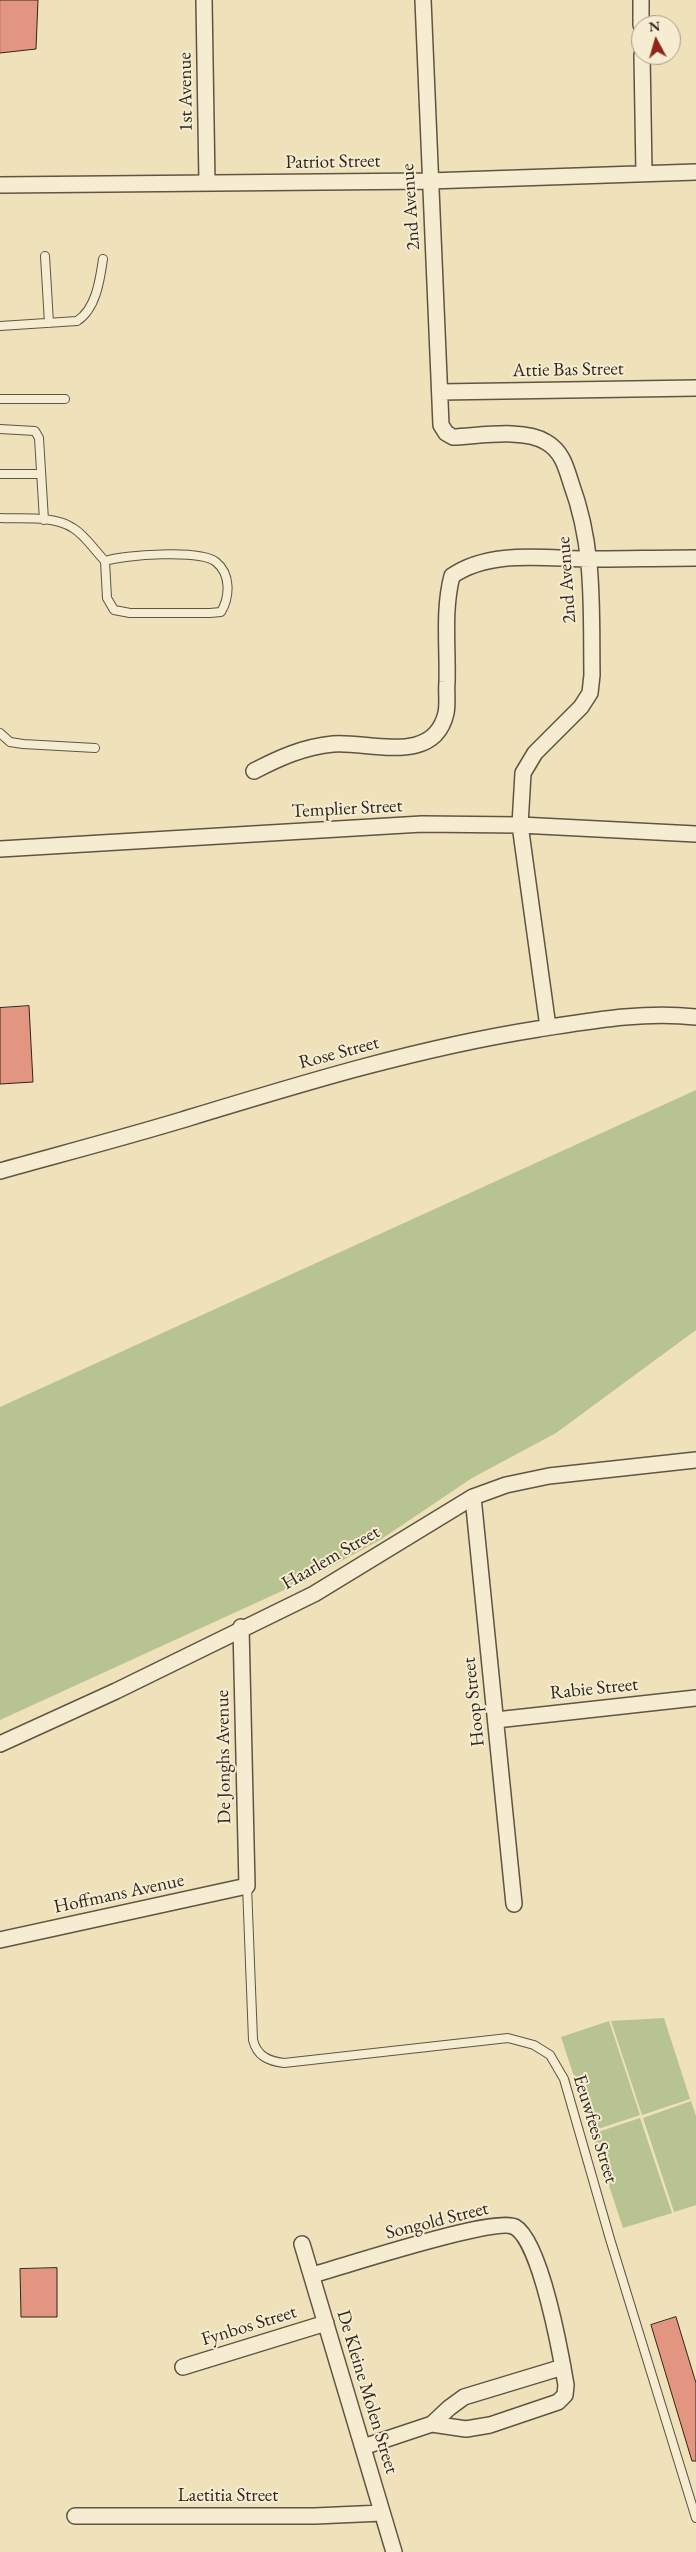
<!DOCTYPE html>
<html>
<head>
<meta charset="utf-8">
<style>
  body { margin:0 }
  #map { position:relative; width:696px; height:2552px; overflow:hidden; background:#efe1b9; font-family:"EB Garamond",serif }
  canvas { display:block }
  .north { position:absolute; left:631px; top:15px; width:50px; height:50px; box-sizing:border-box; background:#f5ecd2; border:1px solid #a69d89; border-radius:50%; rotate:354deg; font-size:14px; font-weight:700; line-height:20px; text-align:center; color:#2f261c }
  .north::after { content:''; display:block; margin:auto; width:18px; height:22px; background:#8f2418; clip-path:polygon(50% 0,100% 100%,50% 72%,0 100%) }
</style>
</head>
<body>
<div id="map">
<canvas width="696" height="2552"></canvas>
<div class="north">N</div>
</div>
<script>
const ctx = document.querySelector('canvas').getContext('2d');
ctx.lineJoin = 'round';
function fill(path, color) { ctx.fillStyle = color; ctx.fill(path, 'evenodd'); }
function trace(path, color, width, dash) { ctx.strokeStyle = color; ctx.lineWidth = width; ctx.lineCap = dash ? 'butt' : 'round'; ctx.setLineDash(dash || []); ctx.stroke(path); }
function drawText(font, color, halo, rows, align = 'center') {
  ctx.font = font + ' "EB Garamond",serif'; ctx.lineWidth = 4; ctx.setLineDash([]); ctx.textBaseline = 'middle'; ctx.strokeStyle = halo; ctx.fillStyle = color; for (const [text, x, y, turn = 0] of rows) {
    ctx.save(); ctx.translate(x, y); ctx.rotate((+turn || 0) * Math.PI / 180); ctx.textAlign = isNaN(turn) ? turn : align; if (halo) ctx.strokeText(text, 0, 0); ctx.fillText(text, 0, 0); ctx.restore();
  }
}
fill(new Path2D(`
  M696,1090V1330L556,1433L472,1478L380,1540L306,1580L0,1720V1407Z
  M664,2018L690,2099L642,2115L611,2021Z
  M609,2021L640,2115L592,2131L561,2037Z
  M691,2101L696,2116V2205L674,2212L643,2118Z
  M640,2118L672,2213L623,2228L592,2134Z`), '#b7c390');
const building = new Path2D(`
  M0,0H38L36,49L0,53Z
  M29,1006L33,1082L0,1084V1008Z
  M57,2268V2317H21L20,2269Z
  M676,2317L696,2383V2461H692L651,2325Z`);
fill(building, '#e29681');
trace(building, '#2f261c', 1);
const lane = new Path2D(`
  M45,256L49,323
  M0,326L77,321C96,309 100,280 103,259
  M0,399H65
  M0,429L35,431L39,438L44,520
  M0,474H41
  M0,518C22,519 53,515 73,528C85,535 95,551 105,561L107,598L114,610L130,613H210L221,612C230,597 231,574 216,562C200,549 124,555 105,561
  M0,733L10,742L23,744L95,748
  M247,1886L253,2040C257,2056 268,2061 284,2063L508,2038L534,2045L550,2055L564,2079L610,2239L696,2518`);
const street = new Path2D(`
  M204,0L207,183
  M423,0L441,425L446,433L453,437C479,436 524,428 546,442C562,451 566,467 571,483C595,548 591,607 592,675L590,693L581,707L535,753L523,773L520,825L548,1027
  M641,0V25
  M642,55L644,173
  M0,185L429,181L696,172
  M440,392L696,388
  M254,771C279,758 303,747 333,744C370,741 434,766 446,713C448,703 446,692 447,682C448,647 443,610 452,576C491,549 547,559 592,559C626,559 661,558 696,558
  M0,849L422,824L520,825L696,834
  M0,1171C61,1154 122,1138 182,1120C300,1084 417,1048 538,1029C590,1021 643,1011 696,1017
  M473,1497L514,1904
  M496,1720L696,1698
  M0,1744L116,1691L314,1594L473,1497L506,1485L549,1476L696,1460
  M0,1940L247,1886L241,1627
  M302,2244L394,2552
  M312,2275C342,2267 495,2216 515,2227C541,2242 561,2355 566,2385L565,2395L558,2402L490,2425L466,2429L432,2424L363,2447
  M183,2367L326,2323
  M432,2424L449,2408L464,2397L563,2367
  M75,2516H315L382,2513`);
trace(lane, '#5f5543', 10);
trace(street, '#5f5543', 18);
trace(lane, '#f5ecd2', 8);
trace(street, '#f5ecd2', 15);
drawText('19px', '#2f261c', '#f5ecd2', [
  ["1st Avenue",186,92,-91],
  ["Patriot Street",333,162,-1],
  ["2nd Avenue",411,207,-94],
  ["Attie Bas Street",568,370,-1],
  ["2nd Avenue",567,580,-94],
  ["Templier Street",347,809,-3],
  ["Rose Street",339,1053,-15],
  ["Haarlem Street",331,1558,-30],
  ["Rabie Street",594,1689,-6],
  ["Hoop Street",474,1702,-96],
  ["De Jonghs Avenue",224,1757,-91],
  ["Hoffmans Avenue",119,1894,-12],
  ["Eeuwfees Street",595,2129,73],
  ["Songold Street",437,2221,-14],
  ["Fynbos Street",249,2326,-17],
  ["De Kleine Molen Street",367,2392,73],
  ["Laetitia Street",228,2496]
]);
</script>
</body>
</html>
